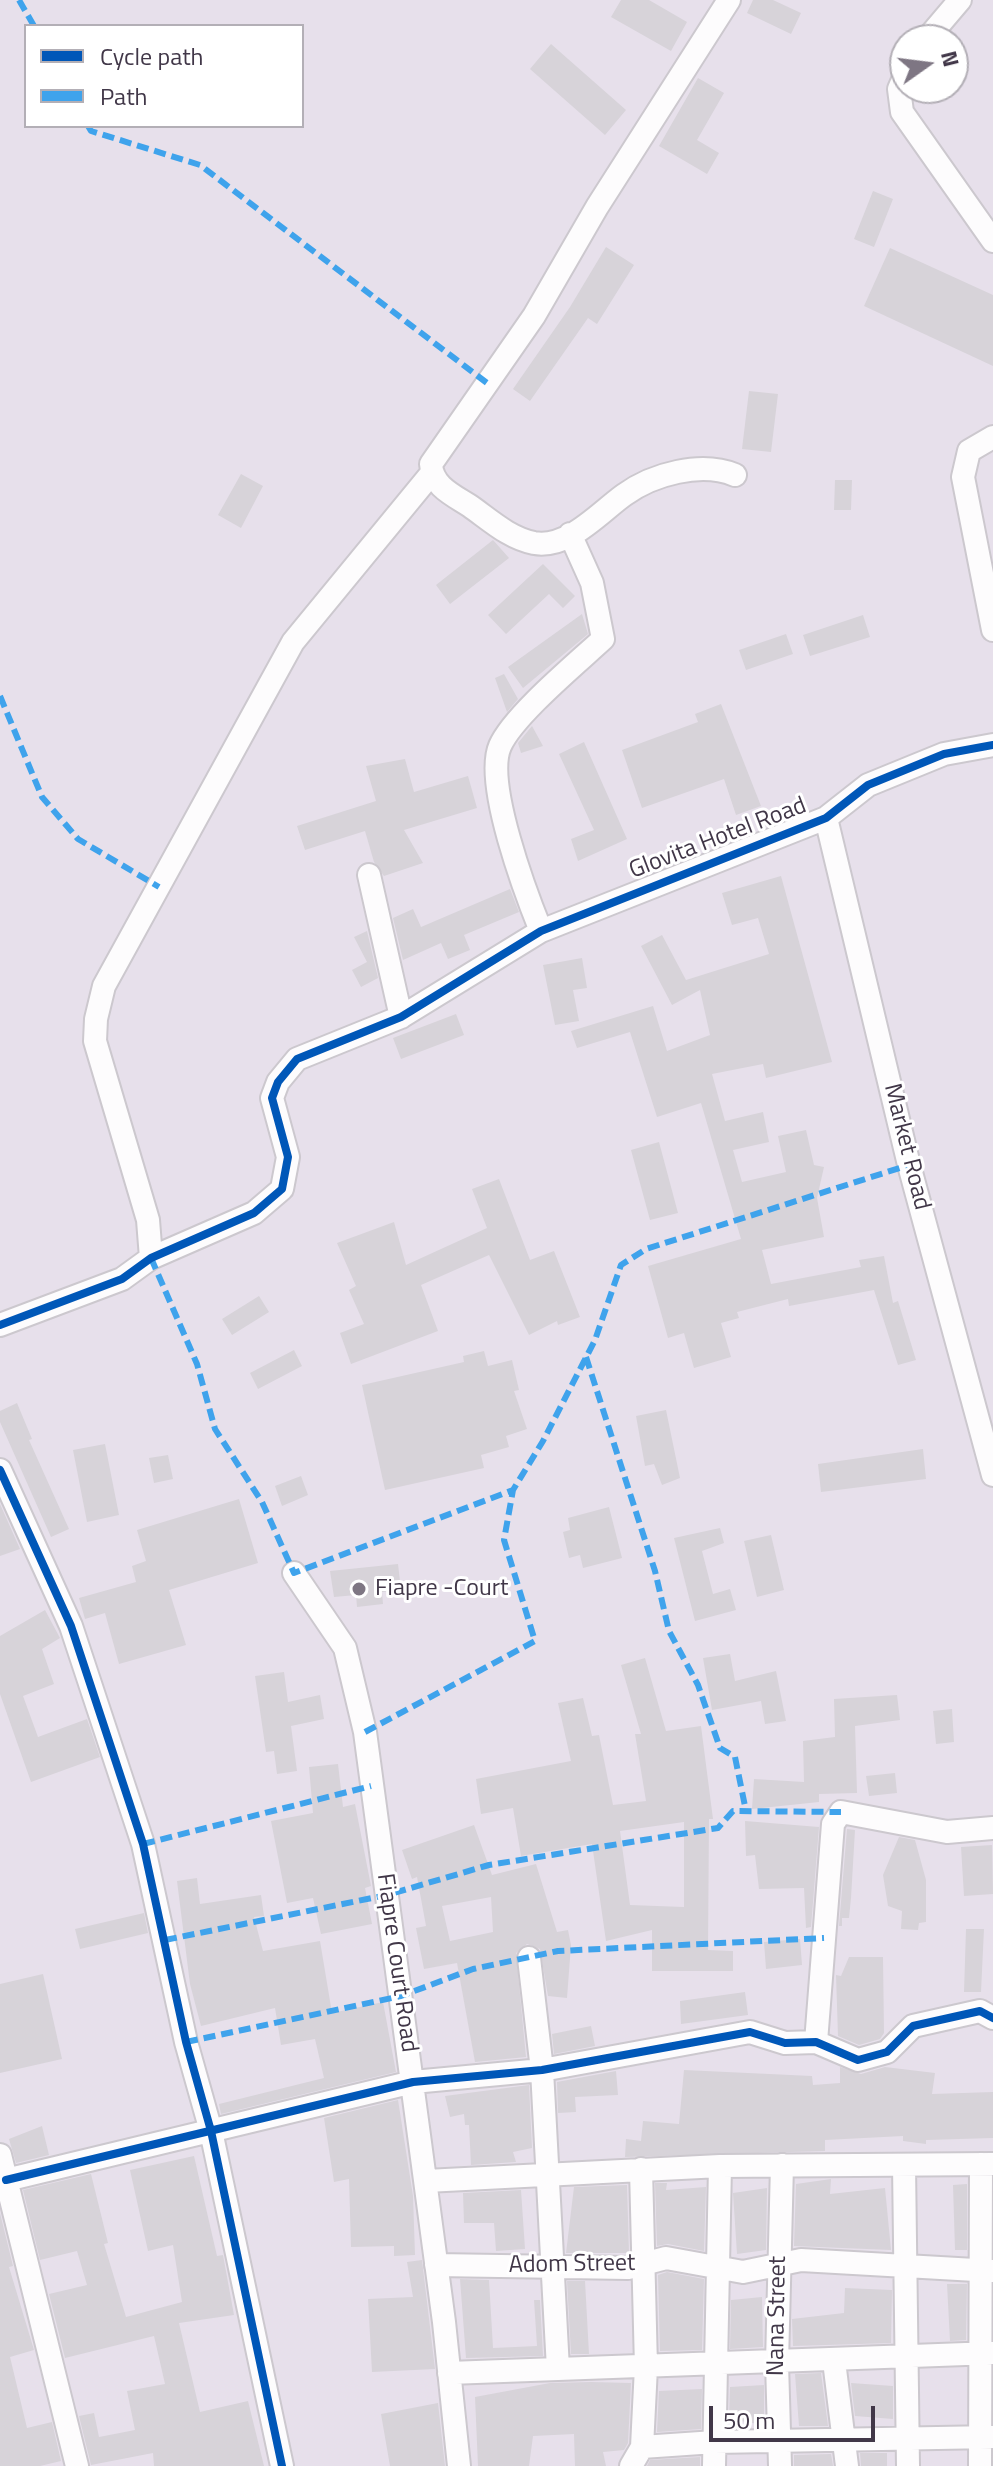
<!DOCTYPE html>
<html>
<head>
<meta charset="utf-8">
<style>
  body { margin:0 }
  #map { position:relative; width:993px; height:2466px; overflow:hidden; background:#f0ecf1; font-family:"Titillium Web",sans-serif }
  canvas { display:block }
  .legend { position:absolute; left:24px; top:24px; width:280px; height:104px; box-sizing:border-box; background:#fff; border:2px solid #b3afb6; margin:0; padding:10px 14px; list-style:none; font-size:24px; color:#413748 }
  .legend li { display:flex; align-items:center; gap:16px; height:40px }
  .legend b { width:40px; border:2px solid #b3afb6 }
  .north { position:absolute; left:889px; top:24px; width:80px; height:80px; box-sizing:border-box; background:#fff; border:2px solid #b3afb6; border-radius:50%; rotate:76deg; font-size:22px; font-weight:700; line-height:32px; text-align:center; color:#413748 }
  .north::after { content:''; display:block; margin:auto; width:28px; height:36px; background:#7e7683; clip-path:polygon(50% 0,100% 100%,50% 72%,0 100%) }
  .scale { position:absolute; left:709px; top:2406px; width:166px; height:36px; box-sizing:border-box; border:4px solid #413748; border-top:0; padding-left:10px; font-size:24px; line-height:28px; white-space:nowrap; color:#413748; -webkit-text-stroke:6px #fff; paint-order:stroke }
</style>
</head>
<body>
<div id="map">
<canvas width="993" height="2466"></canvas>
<ul class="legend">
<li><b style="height:10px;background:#0057b8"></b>Cycle path</li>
<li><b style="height:10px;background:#3fa3ec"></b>Path</li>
</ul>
<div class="north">N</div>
<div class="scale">50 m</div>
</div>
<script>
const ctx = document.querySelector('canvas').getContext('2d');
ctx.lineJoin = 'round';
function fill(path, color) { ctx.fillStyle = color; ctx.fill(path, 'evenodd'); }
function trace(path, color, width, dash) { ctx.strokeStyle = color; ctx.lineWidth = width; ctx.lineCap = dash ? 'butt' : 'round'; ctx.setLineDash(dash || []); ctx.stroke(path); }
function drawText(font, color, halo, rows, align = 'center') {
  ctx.font = font + ' "Titillium Web",sans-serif'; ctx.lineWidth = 6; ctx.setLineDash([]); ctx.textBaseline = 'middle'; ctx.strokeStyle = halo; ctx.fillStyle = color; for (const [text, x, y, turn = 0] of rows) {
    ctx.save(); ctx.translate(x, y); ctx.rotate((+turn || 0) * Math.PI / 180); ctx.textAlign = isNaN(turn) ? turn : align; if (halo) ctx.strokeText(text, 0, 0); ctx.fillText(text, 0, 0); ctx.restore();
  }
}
fill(new Path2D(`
  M0,0H993V2466H0ZM26,26H302V126H26ZM905,40H953V88H905Z`), '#e7e0eb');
fill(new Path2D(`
  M621,0H649L687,22L671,51L611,17Z
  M753,0H773L801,13L791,34L747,13Z
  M551,44L626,110L605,135L530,69Z
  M698,78L724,93L697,140L719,153L707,174L659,146Z
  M873,191L893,199L874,247L854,239Z
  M606,247L634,265L597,324L588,318L530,401L513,389L570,307Z
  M890,248L993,295V366L864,306Z
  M749,391L778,394L771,452L742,449Z
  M241,474L263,486L241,528L218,515Z
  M835,480H852L851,510H834Z
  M493,540L509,558L450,604L436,585Z
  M543,564L575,596L563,608L549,594L506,634L488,615Z
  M582,614L588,634L523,688L508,667Z
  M863,615L870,637L810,656L803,635Z
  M786,634L793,654L746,670L739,650Z
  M504,674L518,699L507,712L495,678Z
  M721,704L761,806L736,815L724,779L642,808L622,750L698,722L695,714Z
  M532,726L543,746L521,753L518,743Z
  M584,742L627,839L578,861L571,839L594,830L559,754Z
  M405,759L414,792L468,776L477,808L404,830L423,863L384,876L374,862L365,831L305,850L297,826L376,801L366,766Z
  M781,876L832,1062L766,1078L763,1064L712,1074L725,1121L763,1112L769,1142L733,1150L742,1182L786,1172L778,1136L806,1130L814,1165L824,1167L817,1198L824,1237L762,1250L771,1284L861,1267L859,1260L884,1256L893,1303L898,1301L916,1360L898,1365L874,1290L789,1306L788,1299L737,1312L739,1318L721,1323L731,1357L694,1368L684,1333L668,1338L648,1266L741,1239L701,1103L657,1117L630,1032L577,1048L571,1031L653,1006L667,1051L710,1035L700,990L672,1005L641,946L662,935L686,980L769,954L758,918L732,925L722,893Z
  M510,889L519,912L464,935L470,950L448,959L441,943L403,960L393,918L413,909L421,927Z
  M367,931L378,978L361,987L352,970L367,962L354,937Z
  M582,958L587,988L573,990L579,1021L555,1025L543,965Z
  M456,1014L464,1035L401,1059L393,1038Z
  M659,1142L678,1213L650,1220L631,1150Z
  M499,1179L530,1260L554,1251L580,1317L558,1325L557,1321L529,1335L489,1255L421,1285L438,1331L351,1364L340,1333L364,1324L349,1290L356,1286L337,1243L394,1222L406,1265L487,1228L472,1189Z
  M259,1296L269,1312L232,1335L222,1319Z
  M294,1350L302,1366L258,1389L250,1373Z
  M484,1351L488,1366L512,1360L519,1390L514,1391L527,1429L506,1436L509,1447L481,1455L484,1468L385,1490L362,1385L464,1362L463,1356Z
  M17,1403L32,1439L29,1440L69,1529L51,1537L0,1422V1411Z
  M666,1410L680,1478L662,1485L654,1464L645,1466L636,1416Z
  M105,1444L119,1515L87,1522L73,1450Z
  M923,1449L926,1479L821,1492L818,1464Z
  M168,1455L173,1479L154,1483L149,1458Z
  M301,1476L308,1495L282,1506L275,1486Z
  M239,1499L258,1563L169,1590L186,1645L119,1664L105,1613L85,1619L79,1598L136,1582L132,1566L146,1561L137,1530Z
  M0,1504L20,1549L0,1556Z
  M609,1507L622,1558L583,1568L580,1555L569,1558L563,1532L570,1530L568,1518Z
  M720,1528L724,1543L702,1551L713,1594L730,1589L736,1610L695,1621L674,1538Z
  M771,1535L784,1590L757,1597L744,1541Z
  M398,1564L401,1590L382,1592L383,1604L357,1607L356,1595L334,1597L330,1571Z
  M45,1610L60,1638L42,1649L54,1684L23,1696L38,1737L87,1719L100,1757L31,1782L0,1694V1636Z
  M730,1654L735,1681L776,1671L786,1721L765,1724L761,1701L712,1710L703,1658Z
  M645,1658L666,1731L701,1726L713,1819H709L708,1950L733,1951V1971H652V1930L606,1941L592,1844L521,1856L513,1808L481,1814L476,1779L571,1761L558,1703L583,1698L592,1736L599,1735L613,1805L646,1801L635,1734H641L621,1665ZM684,1822V1907L630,1905L620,1831Z
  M284,1672L288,1702L320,1695L324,1719L291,1726L297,1771L277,1774L274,1751L266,1752L255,1676Z
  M897,1695L900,1720L855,1726L857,1793L819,1794V1802L752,1809L754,1779L804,1782L803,1741L835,1737L834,1699Z
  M952,1709L954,1742L936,1744L933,1711Z
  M338,1764L343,1807L355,1804L371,1886L365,1888L372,1924L321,1934L313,1898L287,1903L271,1821L313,1813L309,1767Z
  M895,1773L897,1793L869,1796L866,1776Z
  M745,1821L819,1827L811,1927L806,1928L804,1888L759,1889L755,1855L746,1856Z
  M474,1825L492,1875L536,1864L557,1932L568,1930L571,1945L567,1998L548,1996L540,1949L527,1944L516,1953L526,2057L475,2062L457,1963L424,1969L416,1928L426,1926L417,1877L412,1879L402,1850ZM491,1897L493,1932L450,1941L442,1906Z
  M847,1829L855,1830L851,1898L849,1918H842V1926H839Z
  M899,1837L915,1840L926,1880V1922L919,1923L918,1930L901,1929L902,1911L888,1906L883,1875Z
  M992,1845L993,1894L964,1896L961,1847Z
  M197,1878L200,1904L261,1895L264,1916L254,1917L263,1951L320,1941L332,2013L383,2002L396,2072L221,2114L219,2104L324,2078L315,2039L281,2045L275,2008L201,2026L190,1984L177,1881Z
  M144,1913L148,1933L80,1949L75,1929Z
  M966,1929H984L981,1992H964Z
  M800,1939L802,1965L766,1969L764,1942Z
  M849,1957H883L884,2033L880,2039L859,2045L838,2036L836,1975L841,1976Z
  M43,1974L62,2059L0,2073V1984Z
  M745,1992L748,2015L681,2024L680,2001Z
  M591,2026L595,2046L554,2054L552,2034Z
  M840,2067L861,2074L885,2067L935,2073L932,2094L993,2092V2138L926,2140V2144L903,2141V2136L825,2140V2151L625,2157L626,2139L641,2141L643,2121L679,2124L684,2070L812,2076L813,2085L840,2083Z
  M616,2071L618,2095L575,2097L576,2112L558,2113L557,2082Z
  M529,2085L532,2148L513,2152L516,2162L471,2165L469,2125H465L464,2114L450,2117L445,2096Z
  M398,2100L413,2196L415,2255L394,2256V2246L351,2247L349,2179L334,2182L324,2118Z
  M42,2126L49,2155L16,2163L9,2139Z
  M194,2156L217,2256L223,2255L234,2315L179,2323L200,2412L248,2401L264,2466H154L153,2453L91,2465L79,2416L94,2413L99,2437L135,2430L127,2391L165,2384L154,2336L65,2358L49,2294L87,2285L77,2251L40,2260L23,2190L91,2174L108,2243L104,2244L126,2317L182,2302L173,2245L148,2251L130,2170Z
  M831,2179L830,2194L885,2188L891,2250L794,2246L796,2184Z
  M655,2183H667L666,2190L706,2187L704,2251L668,2244L657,2246Z
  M967,2184V2250H955L953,2185Z
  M627,2185L629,2253H566L574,2187Z
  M767,2188L766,2250L737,2254L733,2193Z
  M521,2190L525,2249L496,2251L494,2223H464L463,2193Z
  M0,2213L13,2266L9,2267L34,2350L10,2357L27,2428L52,2422L61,2461L40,2466H0Z
  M422,2260L435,2369L372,2372L368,2299L413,2297L407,2262Z
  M667,2272L704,2279L702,2350L660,2351L658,2275Z
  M460,2279L489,2280L493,2348L537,2346L534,2300H540L543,2356L466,2358Z
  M567,2281H585L589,2354H571Z
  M947,2284H967L966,2340L950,2341Z
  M845,2288L892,2290L891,2343L793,2346L792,2319L844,2313Z
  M762,2297L763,2347L730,2349L731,2300Z
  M821,2373L828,2426H799L795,2374Z
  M591,2382L631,2383L628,2443L624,2450L603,2452L606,2466H575L574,2434L533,2436L529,2466H478L475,2397L550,2383Z
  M851,2383L893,2386V2419L855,2416Z
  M764,2385V2425L729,2419L730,2387Z
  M702,2389L701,2429L657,2432L659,2391Z
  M438,2403L445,2466H390L381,2414Z
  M860,2453H887V2466H861Z
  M831,2454L833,2466H794V2455Z
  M700,2457V2466H647L650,2460Z`), '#d7d3d9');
const street = new Path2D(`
  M729,0L597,207L534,316L431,464C432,486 453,495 470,506C490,520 509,538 534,543C568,549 599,513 624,495C653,474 701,461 735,475
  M926,40L960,0
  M905,75L899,89L902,112L993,241
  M993,437L969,451L963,477L993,630
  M826,818L909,1165L993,1475
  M369,875L401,1017
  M541,931C526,894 484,783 500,746C513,716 577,663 603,639L592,583L570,534
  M151,1258L148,1220L95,1041L96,1019L104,986L293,642L431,474
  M0,1325L122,1279L151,1258L254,1213L282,1189L288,1157L272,1098L278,1082L297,1059L401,1017L541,931L826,818L868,785L944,754L993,745
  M0,1470L71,1626L143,1844L186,2042L211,2131L282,2466
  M294,1573L345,1648L365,1732L444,2322L459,2466
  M529,1958L542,2070L558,2369
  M816,2042L833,1824L841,1812L947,1832L993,1828
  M0,2155L77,2466
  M904,2165L908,2466
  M6,2180L413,2082L542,2070L750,2032L785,2043L816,2042L858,2060L887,2052L913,2026L980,2011L993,2018
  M426,2181L720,2166L993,2164
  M436,2265L628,2268L666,2258L743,2272L801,2260L993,2271
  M834,2361L847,2466
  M449,2373L993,2353
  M642,2447L715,2442L993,2437
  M631,2466L642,2447L646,2367L641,2169
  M714,2466L720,2166
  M780,2466L777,2363L782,2165
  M980,2466L981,2164`);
trace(street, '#ccc8ce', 26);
trace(street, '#fdfcfd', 22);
trace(new Path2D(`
  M19,0L34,26
  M88,126L91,131L200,165L487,383
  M0,696L42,797L78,839L159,887
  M151,1258L197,1364L215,1429L262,1502L294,1573L513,1490L543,1441L595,1340L621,1265L646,1249L909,1165
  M586,1357L655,1571L669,1631L698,1685L720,1748L735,1757L746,1811
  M365,1732L535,1641L504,1540L513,1490
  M143,1844L371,1786
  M165,1940L387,1895L489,1865L718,1828L733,1811L841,1812
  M186,2042L401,1996L473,1969L558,1951L824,1938`), '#3fa3ec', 6, [12, 6]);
trace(new Path2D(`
  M0,1325L122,1279L151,1258L254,1213L282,1189L288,1157L272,1098L278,1082L297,1059L401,1017L541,931L826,818L868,785L944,754L993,745
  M0,1470L71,1626L143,1844L186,2042L211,2131L282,2466
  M6,2180L413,2082L542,2070L750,2032L785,2043L816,2042L858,2060L887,2052L913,2026L980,2011L993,2018`), '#0057b8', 8);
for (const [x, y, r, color] of [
  [359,1589,8,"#7e7683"]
]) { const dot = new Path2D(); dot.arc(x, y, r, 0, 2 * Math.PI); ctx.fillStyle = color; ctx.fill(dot); trace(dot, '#fff', 3); }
drawText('24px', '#413748', '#fff', [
  ["Glovita Hotel Road",718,839,-21],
  ["Market Road",906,1147,76],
  ["Fiapre Court Road",396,1963,82],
  ["Adom Street",572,2265,-1],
  ["Nana Street",778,2316,-89]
]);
drawText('24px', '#413748', '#fff', [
  ["Fiapre -Court",375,1589]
], 'left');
</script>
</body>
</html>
